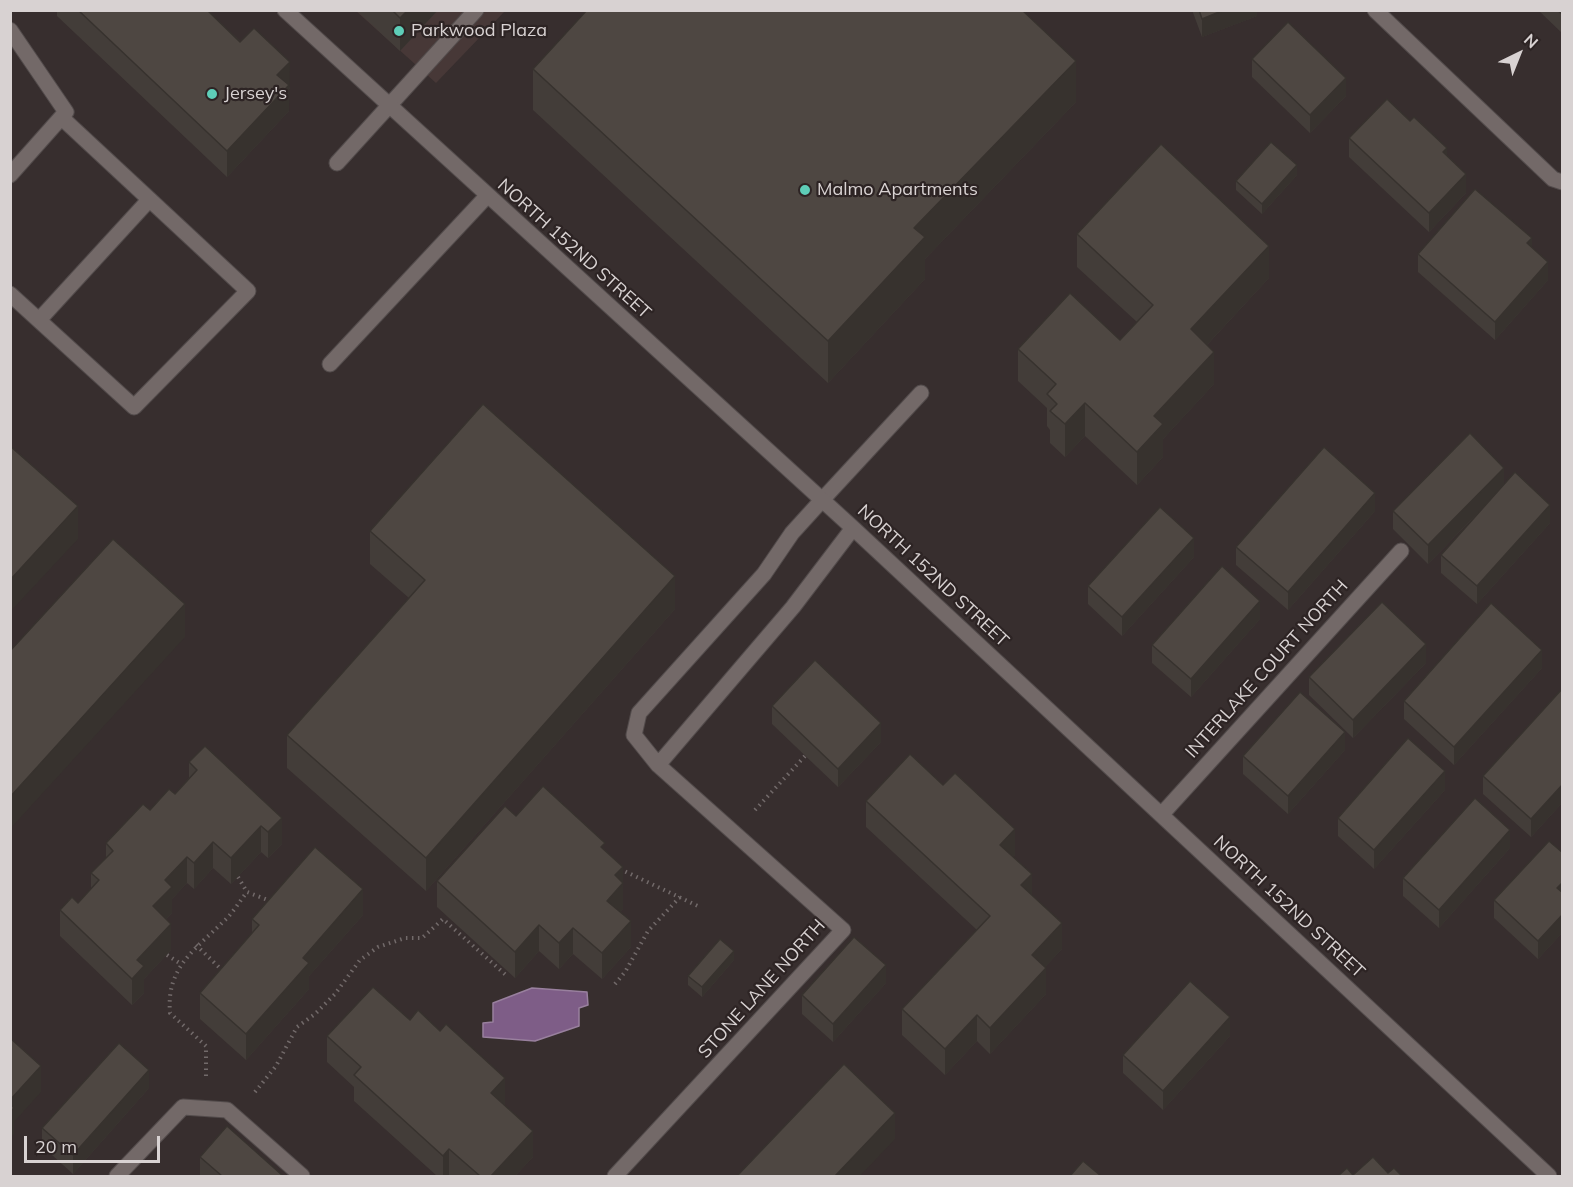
<!DOCTYPE html>
<html>
<head>
<meta charset="utf-8">
<style>
  body { margin:0 }
  #map { position:relative; width:1573px; height:1187px; overflow:hidden; background:#372e2e; font-family:Mulish,sans-serif }
  canvas { display:block }
  .frame { position:absolute; inset:0; border:12px solid #d8d2d2; pointer-events:none }
  .north { position:absolute; left:1489px; top:24px; width:60px; height:60px; -webkit-text-stroke:4px #2d2424; paint-order:stroke; rotate:43deg; font-size:16px; font-weight:700; line-height:24px; text-align:center; color:#d8d2d2 }
  .north::after { content:''; display:block; margin:auto; width:21px; height:27px; background:#d8d2d2; clip-path:polygon(50% 0,100% 100%,50% 72%,0 100%) }
  .scale { position:absolute; left:24px; top:1136px; width:136px; height:27px; box-sizing:border-box; border:3px solid #d8d2d2; border-top:0; padding-left:8px; font-size:18px; line-height:21px; white-space:nowrap; color:#d8d2d2; -webkit-text-stroke:4px #2d2424; paint-order:stroke }
</style>
</head>
<body>
<div id="map">
<canvas width="1573" height="1187"></canvas>
<div class="frame"></div>
<div class="north">N</div>
<div class="scale">20 m</div>
</div>
<script>
const ctx = document.querySelector('canvas').getContext('2d');
ctx.lineJoin = 'round';
function fill(path, color) { ctx.fillStyle = color; ctx.fill(path, 'evenodd'); }
function trace(path, color, width, dash) { ctx.strokeStyle = color; ctx.lineWidth = width; ctx.lineCap = dash ? 'butt' : 'round'; ctx.setLineDash(dash || []); ctx.stroke(path); }
function drawText(font, color, halo, rows, align = 'center') {
  ctx.font = font + ' Mulish,sans-serif'; ctx.lineWidth = 4.5; ctx.setLineDash([]); ctx.textBaseline = 'middle'; ctx.strokeStyle = halo; ctx.fillStyle = color; for (const [text, x, y, turn = 0] of rows) {
    ctx.save(); ctx.translate(x, y); ctx.rotate((+turn || 0) * Math.PI / 180); ctx.textAlign = isNaN(turn) ? turn : align; if (halo) ctx.strokeText(text, 0, 0); ctx.fillText(text, 0, 0); ctx.restore();
  }
}
fill(new Path2D(`
  M356,11H505L436,83Z`), '#473837');
const water = new Path2D(`
  M532,988L587,992L588,1005L579,1008V1026L535,1041L483,1037V1023L493,1022V1003Z`);
fill(water, '#7e5d87');
trace(water, '#99809e', 1.5);
const lane = new Path2D(`
  M10,30L66,112L10,175
  M337,163L476,10
  M10,294L134,407L248,291L62,118
  M39,320L149,200
  M330,364L487,196
  M822,500L921,393
  M117,1176L183,1107L227,1110L302,1176`);
const street = new Path2D(`
  M285,10L853,528L1549,1176
  M1375,10L1553,179L1562,182
  M658,765L793,607L853,528
  M1162,814L1401,551
  M615,1176L843,930L658,765L634,735L639,713L764,574L792,533L822,500`);
trace(lane, '#524b4b', 17);
trace(street, '#524b4b', 17);
trace(new Path2D(`
  M755,810L805,756
  M620,869L700,907
  M238,877L247,892
  M196,945L224,972
  M167,955L181,964
  M615,984L625,972L648,931L680,897
  M206,1076V1046L170,1013C166,967 195,950 224,921C233,913 239,902 247,892L273,902
  M255,1092L276,1066L297,1027L315,1014L335,994L360,960L378,947L405,938H422L443,919L508,977`), '#726a6a', 4, [1.5, 4.5]);
trace(lane, '#736968', 15);
trace(street, '#736968', 15);
fill(new Path2D(`
  M57,10H207L290,88L289,89V111L227,177L57,16Z
  M356,10H438L400,51Z
  M1192,10H1257V16L1202,37Z
  M1538,10H1563V34Z
  M1252,59L1346,96L1310,133L1252,77Z
  M533,69L1076,102L925,259V279L828,383L533,110Z
  M1349,138L1466,193L1429,232L1349,157Z
  M1297,175L1262,214L1236,190V181Z
  M1077,234L1269,278L1207,345L1214,384L1163,439V457L1137,485L1085,436L1065,457L1050,443V430L1047,426V408L1018,381V349L1120,340L1137,322L1077,267Z
  M1532,247L1548,280L1495,340L1418,272V254Z
  M1504,484L1550,523L1477,604L1441,573V555L1483,508L1428,564L1393,529V511Z
  M1375,511L1288,610L1236,565V547Z
  M370,531L675,609L426,891L287,768V735L409,598L370,564Z
  M1194,557L1122,636L1088,604V586Z
  M1260,619L1191,697L1152,663V645Z
  M1426,663L1353,738L1309,695V677Z
  M1542,668L1454,765L1404,719V701Z
  M1563,688V802L1531,837L1483,794V776Z
  M772,706L881,742L838,787L772,724Z
  M1345,750L1288,814L1243,774V756Z
  M189,762L282,844L268,858L261,852L231,884L213,868L194,889L187,883L172,899V913L166,919L171,950L144,979V993L132,1005L60,936V910L78,903L91,889V873L106,858V843L150,810L175,794L189,778Z
  M1445,790L1374,869L1338,836V818Z
  M866,801L1015,855L1013,857L1032,895L1062,949L1045,967L1046,994L990,1054L977,1041L945,1075L902,1035V1009L977,930L866,827Z
  M516,816L605,850L623,867V909L620,912L631,947L602,979L573,954L559,969L539,951L515,978L437,907V881Z
  M1510,848L1439,928L1403,896V878Z
  M1563,853V932L1538,959L1494,918V900Z
  M363,915L309,976V989L246,1060L200,1019V993L252,933V919Z
  M734,960L702,997L688,985V976Z
  M886,983L833,1042L802,1014V995Z
  M410,1020L505,1104H504L533,1157L515,1176H451L449,1175L448,1176H437L354,1101V1087L327,1062V1036Z
  M1230,1036L1163,1110L1123,1073V1055Z
  M149,1088L73,1174L42,1146V1128Z
  M200,1157L283,1176H201L200,1175Z`), '#433d39');
fill(new Path2D(`
  M408,10H438L400,51V18Z
  M1224,10H1257V16L1202,37V19Z
  M1076,61V102L925,259V279L828,383V341L914,228Z
  M290,62L289,111L227,177V151L277,75Z
  M1346,78V96L1310,133V115Z
  M1447,148V166L1443,152Z
  M1297,165V175L1262,214V204Z
  M1466,174V193L1429,232V213Z
  M1532,238V256L1527,243Z
  M1269,246V278L1191,362V329Z
  M1548,262V280L1495,340V322Z
  M1214,352V384L1163,439V457L1137,485V452L1154,416Z
  M1085,403V436L1065,457V424Z
  M1504,468V486L1428,564V545Z
  M1375,493V511L1288,610V592Z
  M1550,505V523L1477,604V586Z
  M78,506V539L10,612V580Z
  M1194,538V557L1122,636V617Z
  M675,576V609L426,891V858Z
  M1260,601V619L1191,697V679Z
  M185,604V637L10,829V797Z
  M1426,644V663L1353,738V720Z
  M1542,650V668L1454,765V747Z
  M881,723V742L838,787V769Z
  M1345,732V750L1288,814V796Z
  M1445,771V790L1374,869V850Z
  M1563,784V802L1531,837V819Z
  M282,818V844L268,858V832Z
  M261,826V852L231,884V858Z
  M1015,829V855L1000,871V845Z
  M1510,830V848L1439,928V910Z
  M213,842V868L194,889V863Z
  M187,857V883L172,899V913L153,932V906L165,880Z
  M623,867V909L607,927V901L615,875Z
  M1032,874V900L1021,885Z
  M1563,882V900L1557,888Z
  M363,889V915L309,976V989L246,1060V1034L303,958Z
  M1563,914V932L1538,959V941Z
  M631,921V947L602,979V953Z
  M1062,923V949L1032,981V955Z
  M171,924V950L144,979V993L132,1005V979L137,960Z
  M539,925V951L515,978V952Z
  M573,928V954L559,969V943Z
  M734,951V960L702,997V987Z
  M886,965V983L833,1042V1024Z
  M1046,968V994L990,1054V1028Z
  M977,1015V1041L945,1075V1049Z
  M1230,1017V1036L1163,1110V1091Z
  M41,1066V1092L14,1122V1134L10,1138V1100Z
  M149,1070V1088L73,1174V1155Z
  M505,1078V1104L491,1119V1093Z
  M895,1113V1139L860,1176H835Z
  M533,1131V1157L515,1176H491Z
  M449,1149V1175L448,1176H443V1156Z`), '#37322e');
const building = new Path2D(`
  M78,10H207L240,42L254,28L290,62L277,75L289,85L227,151Z
  M392,10H408L400,18Z
  M587,10H1022L1076,61L914,228L925,237L828,341L533,69Z
  M1199,10H1224L1202,19Z
  M1557,10H1563V15Z
  M1288,22L1346,78L1310,115L1252,59Z
  M1387,99L1410,121L1414,117L1447,148L1443,152L1466,174L1429,213L1349,138Z
  M1271,142L1297,165L1262,204L1236,181Z
  M1161,144L1269,246L1191,329L1214,352L1154,416L1163,424L1137,452L1085,403L1065,424L1050,411L1057,404L1047,394L1056,384L1018,349L1070,293L1120,340L1153,305L1077,234Z
  M1475,189L1532,238L1527,243L1548,262L1495,322L1418,254Z
  M483,404L675,576L426,858L287,735L425,580L370,531Z
  M1470,433L1504,468L1428,545L1393,511Z
  M10,446L78,506L10,580Z
  M1324,447L1375,493L1288,592L1236,547Z
  M1515,472L1550,505L1477,586L1441,555Z
  M1160,507L1194,538L1122,617L1088,586Z
  M113,539L185,604L10,797V651Z
  M1222,566L1260,601L1191,679L1152,645Z
  M1382,602L1426,644L1353,720L1309,677Z
  M1491,603L1542,650L1454,747L1404,701Z
  M815,660L881,723L838,769L772,706Z
  M1563,688V784L1531,819L1483,776Z
  M1300,692L1345,732L1288,796L1243,756Z
  M1408,738L1445,771L1374,850L1338,818Z
  M205,746L282,818L268,832L261,826L231,858L213,842L194,863L187,857L165,880L172,887L153,906L171,924L137,960L144,966L132,979L60,910L72,897L78,903L99,880L91,873L113,851L106,843L143,804L150,810L169,789L175,794L197,770L189,762Z
  M910,754L943,785L955,773L1015,829L1000,845L1032,874L1021,885L1062,923L1032,955L1046,968L990,1028L977,1015L945,1049L902,1009L990,916L866,801Z
  M543,786L605,843L601,847L623,867L615,875L623,883L607,901L631,921L602,953L573,928L559,943L539,925L515,952L437,881L505,806L516,816Z
  M1475,798L1510,830L1439,910L1403,878Z
  M1549,841L1563,853V882L1557,888L1563,893V914L1538,941L1494,900Z
  M315,847L363,889L303,958L309,963L246,1034L200,993L259,925L252,919Z
  M854,937L886,965L833,1024L802,995Z
  M720,939L734,951L702,987L688,976Z
  M1190,981L1230,1017L1163,1091L1123,1055Z
  M373,987L410,1020L418,1010L440,1031L446,1024L505,1078L491,1093L533,1131L491,1176H480L449,1149L443,1156L354,1075L361,1067L327,1036Z
  M10,1038L41,1066L10,1100Z
  M119,1043L149,1070L73,1155L42,1128Z
  M844,1064L895,1113L835,1176H737Z
  M10,1103L14,1108L10,1112Z
  M227,1126L283,1176H222L200,1157Z
  M1373,1157L1388,1173L1394,1168L1402,1176H1338L1347,1168L1353,1175Z
  M1083,1161L1101,1176H1070Z`);
fill(building, '#4e4742');
trace(building, '#37322e', 1.5);
for (const [x, y, r, color] of [
  [399,31,6,"#5eceb8"],
  [212,94,6,"#5eceb8"],
  [805,190,6,"#5eceb8"]
]) { const dot = new Path2D(); dot.arc(x, y, r, 0, 2 * Math.PI); ctx.fillStyle = color; ctx.fill(dot); trace(dot, '#2d2424', 2); }
drawText('18px', '#d8d2d2', '#2d2424', [
  ["Parkwood Plaza",411,31],
  ["Jersey's",224,94],
  ["Malmo Apartments",817,190]
], 'left');
drawText('18px', '#d8d2d2', '#2d2424', [
  ["NORTH 152ND STREET",574,249,42],
  ["NORTH 152ND STREET",933,576,43],
  ["INTERLAKE COURT NORTH",1267,669,-48],
  ["NORTH 152ND STREET",1289,907,43],
  ["STONE LANE NORTH",762,989,-48]
]);
</script>
</body>
</html>
